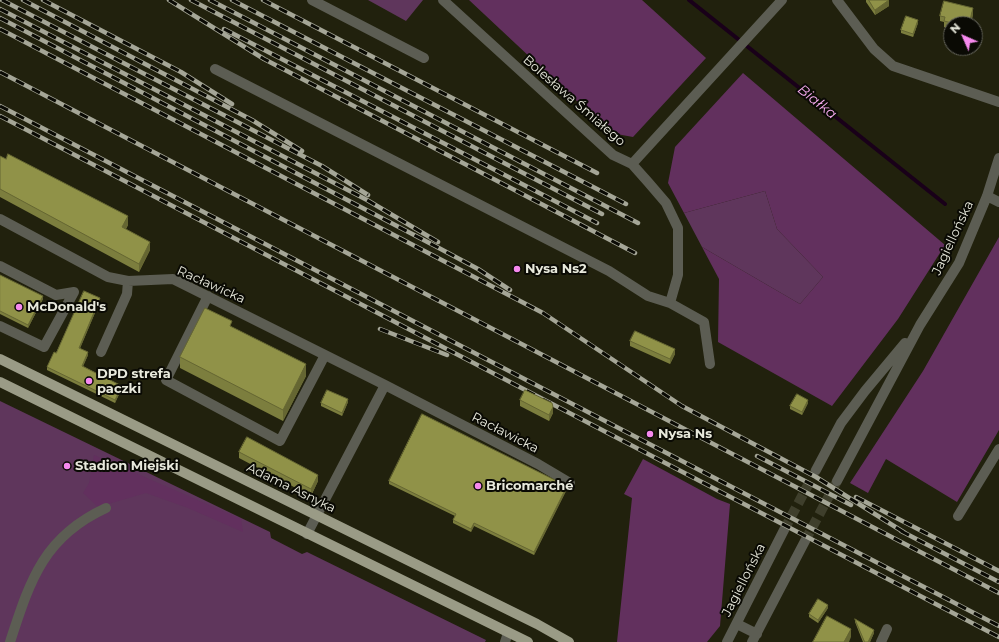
<!DOCTYPE html>
<html>
<head>
<meta charset="utf-8">
<style>
  body { margin:0 }
  #map { position:relative; width:999px; height:642px; overflow:hidden; background:#21210d; font-family:Montserrat,sans-serif }
  canvas { display:block }
  .north { position:absolute; left:943px; top:16px; width:40px; height:40px; box-sizing:border-box; background:#0a0a04; border:1px solid #63635a; border-radius:50%; rotate:315deg; font-size:11px; font-weight:700; line-height:16px; text-align:center; color:#e8e9dc }
  .north::after { content:''; display:block; margin:auto; width:14px; height:18px; background:#f689ee; clip-path:polygon(50% 0,100% 100%,50% 72%,0 100%) }
</style>
</head>
<body>
<div id="map">
<canvas width="999" height="642"></canvas>
<div class="north">N</div>
</div>
<script>
const ctx = document.querySelector('canvas').getContext('2d');
ctx.lineJoin = 'round';
function fill(path, color) { ctx.fillStyle = color; ctx.fill(path, 'evenodd'); }
function trace(path, color, width, dash) { ctx.strokeStyle = color; ctx.lineWidth = width; ctx.lineCap = dash ? 'butt' : 'round'; ctx.setLineDash(dash || []); ctx.stroke(path); }
function drawText(font, color, halo, rows, align = 'center') {
  ctx.font = font + ' Montserrat,sans-serif'; ctx.lineWidth = 4; ctx.setLineDash([]); ctx.textBaseline = 'middle'; ctx.strokeStyle = halo; ctx.fillStyle = color; for (const [text, x, y, turn = 0] of rows) {
    ctx.save(); ctx.translate(x, y); ctx.rotate((+turn || 0) * Math.PI / 180); ctx.textAlign = isNaN(turn) ? turn : align; if (halo) ctx.strokeText(text, 0, 0); ctx.fillText(text, 0, 0); ctx.restore();
  }
}
fill(new Path2D(`
  M368,0H423L406,21Z
  M765,191L777,229L823,277L800,304L702,247L684,213Z
  M0,401L270,532L271,538L302,554L307,552L486,640L485,642H0Z`), '#5f365c');
fill(new Path2D(`
  M469,0H642L706,58L633,137L611,133Z
  M743,73L945,245L898,319L832,406L718,342L719,279L702,247L800,304L823,277L777,229L765,191L684,213L668,183L675,147Z
  M999,237V430L957,502L886,459L868,493L850,483L923,371Z
  M94,455L241,519L243,532L188,508L146,493L98,507L83,493L89,483Z
  M643,459L717,499L730,504L720,626L707,642H617L632,498L624,494Z`), '#62305e');
trace(new Path2D(`
  M689,0L945,204`), '#190019', 4);
trace(new Path2D(`
  M784,530L816,470
  M805,541L837,481`), '#3f3f2c', 10, [10, 5]);
trace(new Path2D(`
  M312,0L424,58
  M837,0L874,49L893,66L999,102
  M215,69L609,271L648,296L670,303L678,275V228L666,203L648,182L632,164L613,155L443,0
  M632,164L782,0
  M987,196L999,202
  M0,219L108,277L128,281L173,279L385,385L538,464L570,483
  M0,266L56,295L74,292
  M208,296L166,380L280,441L325,355
  M670,303L704,322L710,364
  M0,326L44,347L74,292
  M101,352L127,294L128,281
  M816,470L841,423L865,391L905,343
  M837,481L920,325L959,263L987,196L999,158
  M958,516L999,449
  M307,534L385,385
  M737,624L757,634
  M10,642C30,581 43,537 106,508
  M505,642L508,633
  M727,642L784,530
  M752,642L805,541
  M881,642L887,629`), '#5c5d53', 10);
trace(new Path2D(`
  M0,359L537,624L569,642
  M0,382L528,642`), '#9a9b86', 10);
const rail = new Path2D(`
  M2,0L322,166L368,195
  M23,0L252,120L302,151
  M43,0L181,72L232,104
  M169,0L264,59L635,253
  M191,0L602,214
  M210,0L638,223
  M232,0L626,204
  M263,0L597,173
  M0,9L367,200L438,242
  M0,18L437,247L478,269L510,290
  M0,29L543,313L682,406L816,477L905,533
  M224,29L597,223
  M0,72L999,593
  M0,106L999,626
  M0,116L999,637
  M380,329L447,355
  M757,456L851,505
  M856,497L999,571
  M901,531L999,582`);
trace(rail, '#a5a697', 4.5);
trace(rail, '#0a0a04', 3, [9]);
fill(new Path2D(`
  M866,0H889V6L875,15L866,2Z
  M973,14L971,24H951V29L944,27V22L940,21V16Z
  M918,23L913,37L901,33V30Z
  M0,156L128,225L126,229L150,250L139,272L0,197Z
  M0,275L43,299L28,328L0,314Z
  M100,301L80,348L88,355L83,366L122,388L115,403L47,370V367L56,353Z
  M232,327L306,376L283,421L180,368V357Z
  M630,341L675,354L670,364L630,346Z
  M520,400L553,413L549,421L520,406Z
  M348,402L342,416L321,406V403Z
  M808,403L802,415L790,409V406Z
  M239,452L318,481L311,496L239,458Z
  M389,481L567,489L534,555L474,526L471,532L453,523V520L455,516L389,484Z
  M828,608L818,623L809,617V614Z
  M855,619L874,633L870,642H863L855,622Z`), '#7c7e3e');
fill(new Path2D(`
  M889,0V6L875,15V10Z
  M973,8V14L971,24H969Z
  M918,20V23L913,37V34Z
  M128,216V225L122,236V227Z
  M150,242V250L139,272V264Z
  M43,296V299L28,328V325Z
  M100,298V301L79,351V348Z
  M675,349V354L670,364V359Z
  M88,352V355L82,369V366Z
  M306,364V376L283,421V410Z
  M122,386V388L115,403V400Z
  M348,399V402L342,416V413Z
  M808,400V403L802,415V412Z
  M553,407V413L549,421V415Z
  M318,475V481L311,496V489Z
  M567,486V489L534,555V552Z
  M474,523V526L471,532V529Z
  M828,605V608L818,623V620Z
  M851,629V637L849,642H844Z
  M874,630V633L870,642H868Z`), '#656632');
const building = new Path2D(`
  M869,0H889L875,10Z
  M944,1L973,8L969,24H952V23L944,21L945,17L940,16Z
  M906,16L918,20L913,34L901,30Z
  M8,154L128,216L122,227L150,242L139,264L0,189V156L6,159Z
  M0,275L43,296L28,325L0,311Z
  M84,291L100,298L79,348L88,352L82,366L122,386L115,400L47,367L54,352L56,353Z
  M205,308L232,321L230,326L306,364L283,410L180,357Z
  M635,331L675,349L670,359L630,341Z
  M327,390L348,399L342,413L321,403Z
  M525,390L552,403L553,407L549,415L520,400Z
  M797,394L808,400L802,412L790,406Z
  M422,414L567,486L534,552L474,523L471,529L453,520L456,514L389,481Z
  M247,437L318,475L311,489L239,452Z
  M818,599L828,605L818,620L809,614Z
  M827,616L851,629L844,642H813Z
  M855,619L874,630L868,642H865Z`);
fill(building, '#909248');
trace(building, '#656632', 1);
for (const [x, y, r, color] of [
  [517,269,4,"#f689ee"],
  [19,307,4,"#f689ee"],
  [89,381,4,"#f689ee"],
  [650,434,4,"#f689ee"],
  [67,466,4,"#f689ee"],
  [478,486,4,"#f689ee"]
]) { const dot = new Path2D(); dot.arc(x, y, r, 0, 2 * Math.PI); ctx.fillStyle = color; ctx.fill(dot); trace(dot, '#0a0a04', 1.5); }
drawText('13px', '#e8e9dc', '#0a0a04', [
  ["Bolesława Śmiałego",574,101,41],
  ["Jagiellońska",953,238,-65],
  ["Racławicka",211,285,24],
  ["Racławicka",505,433,27],
  ["Adama Asnyka",291,488,26],
  ["Jagiellońska",744,580,-63]
]);
drawText('bold 13px', '#e8e9dc', '#0a0a04', [
  ["Nysa Ns2",525,269],
  ["McDonald's",27,307],
  ["DPD strefa",97,374],
  ["paczki",97,389],
  ["Nysa Ns",658,434],
  ["Stadion Miejski",75,466],
  ["Bricomarché",486,486]
], 'left');
drawText('italic 14px', '#f8abf1', '#0a0a04', [
  ["Białka",817,102,39]
]);
</script>
</body>
</html>
